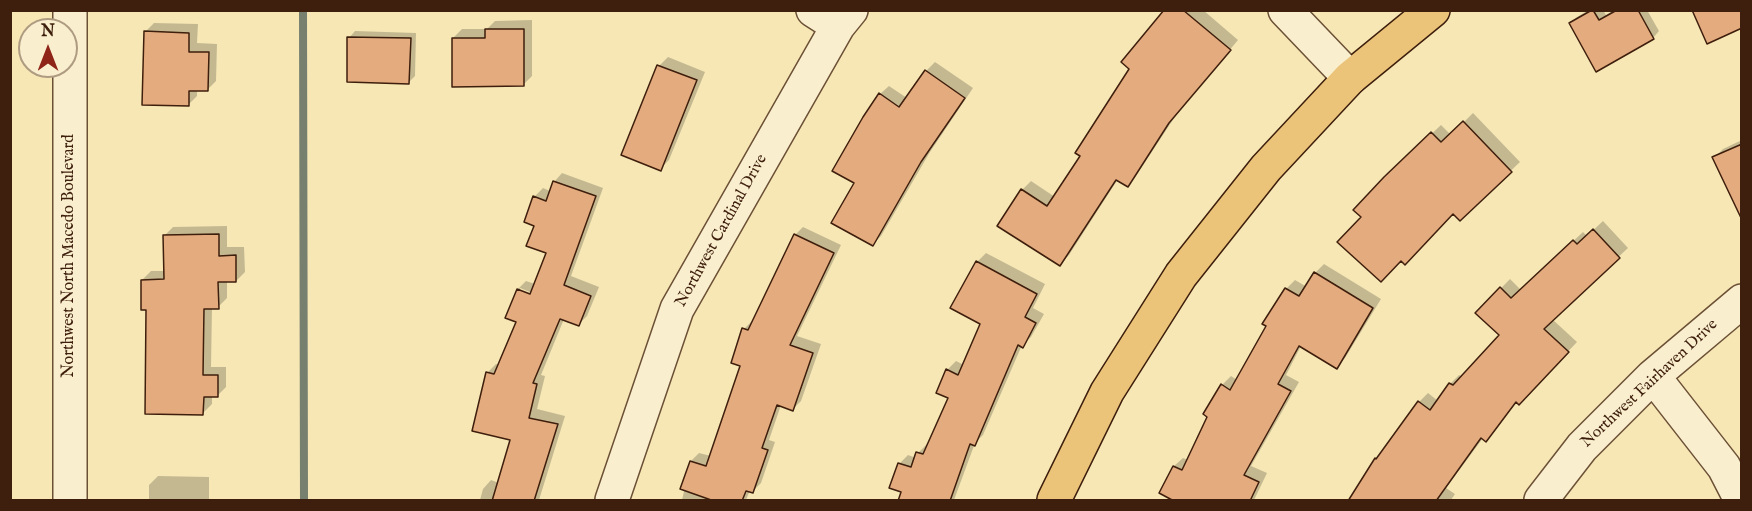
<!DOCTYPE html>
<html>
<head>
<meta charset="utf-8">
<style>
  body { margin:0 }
  #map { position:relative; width:1752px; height:511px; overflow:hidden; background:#f6e7b5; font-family:"IM FELL English",serif }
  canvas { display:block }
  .frame { position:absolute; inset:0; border:12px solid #3e1e0c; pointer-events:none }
  .north { position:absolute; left:18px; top:18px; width:60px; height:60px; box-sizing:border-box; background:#f9efcf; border:2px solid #ae9b81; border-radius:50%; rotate:0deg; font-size:16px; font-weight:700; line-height:24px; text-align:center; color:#3e1e0c }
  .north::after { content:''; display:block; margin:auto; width:21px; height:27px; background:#8f2418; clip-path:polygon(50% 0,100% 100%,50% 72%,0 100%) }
</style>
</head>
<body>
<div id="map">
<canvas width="1752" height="511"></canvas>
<div class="frame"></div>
<div class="north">N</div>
</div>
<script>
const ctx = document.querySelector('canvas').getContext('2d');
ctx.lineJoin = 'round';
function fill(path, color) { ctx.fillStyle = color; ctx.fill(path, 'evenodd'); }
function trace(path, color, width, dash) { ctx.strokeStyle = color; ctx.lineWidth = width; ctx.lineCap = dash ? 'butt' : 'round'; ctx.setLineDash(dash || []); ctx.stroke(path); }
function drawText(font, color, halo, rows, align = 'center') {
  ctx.font = font + ' "IM FELL English",serif'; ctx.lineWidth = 4.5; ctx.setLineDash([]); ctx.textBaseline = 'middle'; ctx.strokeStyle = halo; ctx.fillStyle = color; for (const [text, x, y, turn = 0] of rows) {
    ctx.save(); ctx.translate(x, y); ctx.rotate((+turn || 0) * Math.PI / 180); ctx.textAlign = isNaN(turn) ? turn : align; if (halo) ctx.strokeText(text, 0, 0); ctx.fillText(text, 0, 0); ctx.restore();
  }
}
fill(new Path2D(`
  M1166,10H1203L1238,40L1178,112L1136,176L1127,185L1118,179L1069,255L1060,264L1022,190L1031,181L1055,197L1082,155Z
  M1589,10H1603L1606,15L1614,10H1647L1659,31L1653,38L1571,23L1577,17Z
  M532,20V76L523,85L453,38L462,29H487L495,21Z
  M154,23L198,24L197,43L217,44L216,81L207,90L197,89V96L188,105L145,32Z
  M355,31L416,33L415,76L409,82L349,38Z
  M668,57L705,72L669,160L660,169L659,66Z
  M935,62L973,88L930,152L881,236L872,245L856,183L880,94L889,86L907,98L926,71Z
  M1473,113L1520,162L1460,219L1453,212L1363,217L1385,178L1441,125L1451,135Z
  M1742,140V213L1714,158L1723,149Z
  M562,173L603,188L571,276L599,287L587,316L578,325L564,319L541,375L545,376L537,409L565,416L539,500H480L483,489L491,480L499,483L512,439L487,373L496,364L500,365L518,321V289L526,281L535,284L548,252L536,225L534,197L543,188L550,191L554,182ZM520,288L537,295L536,298L520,291Z
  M1603,221L1628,248L1552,319L1577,342L1528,394L1517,401L1495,431L1486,440L1483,438L1446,488L1455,494L1451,500H1350L1376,459L1383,451L1419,402L1428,393L1438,401L1450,384L1459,375L1463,377L1501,335L1477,313L1510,279L1521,290L1583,232L1587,236Z
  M227,226V247H244L245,272L236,281H227V298L218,307L212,308L211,367H226V387L217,396L212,395V404L203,413L147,309L142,280L151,271H165L164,236L173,227Z
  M803,227L841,245L797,336L821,344L801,401L793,409L781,405L769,440L775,442L761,483L753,491L750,490L746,500H682L691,461L699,453L711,456L742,365L744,329L752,321H754L795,235Z
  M986,253L1045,284L1033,308L1044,314L1031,337L1022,345L983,435L975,443L954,500H899L903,491L899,464L908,455L916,458L918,453L927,444L929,445L950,397L947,370L956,361L964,365L982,324L952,308L977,262Z
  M1324,264L1381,299L1345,358L1336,367L1301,346L1286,375L1299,382L1251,466L1267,473L1254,500H1178L1174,466L1183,458L1188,460L1222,385L1231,376L1237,380L1268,326L1286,289L1295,280L1307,287L1315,273Z
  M158,476L209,477V500H149V485Z`), '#0003');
trace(new Path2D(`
  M303,10L304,500`), '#777f6f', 8);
const building = new Path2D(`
  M1164,10H1183L1231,50L1169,123L1128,187L1116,180L1060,266L997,226L1021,189L1047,206L1080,156L1075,153L1129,69L1121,62Z
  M1592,10H1593L1599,20L1617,10H1638L1654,39L1596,72L1569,23Z
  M1692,10H1742V28L1707,44Z
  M485,29H524V86L452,87V38H485Z
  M144,31L189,33V52H209L208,91H189V106L142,105Z
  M347,37L411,38L409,84L347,82Z
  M657,65L697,80L661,171L621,155Z
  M925,70L965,98L921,162L873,246L831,223L854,183L832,171L863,117L879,93L899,107Z
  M1463,121L1512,172L1460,221L1453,214L1405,265L1401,261L1381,282L1337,242L1361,217L1353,210L1384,177L1431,132L1441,142Z
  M1742,144V220L1712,157Z
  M553,181L596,196L564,285L591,296L579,326L560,319L533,383L537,384L529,418L558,424L534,501H492L510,440L472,431L486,372L494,374L516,322L505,318L517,289L530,294L546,253L526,246L534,226L524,222L533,196L546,201Z
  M1593,229L1620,258L1544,329L1569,352L1519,405L1516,402L1486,442L1481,438L1436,501H1348L1375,458L1376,459L1418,401L1430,410L1449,383L1453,385L1499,335L1475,313L1500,287L1511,298L1573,240L1577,244Z
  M219,234V256L236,255V282H218L219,309H204L203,375H218V397H204L203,415L145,414L146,310H141V280L164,279L163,235Z
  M794,234L834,253L790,345L813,353L793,411L777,405L762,448L768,450L753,493L746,491L742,501H714L680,489L690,461L706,466L740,366L731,363L742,328L748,330Z
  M976,261L1037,294L1025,317L1036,323L1023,348L1018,345L975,446L970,444L950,501H898L901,492L889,488L898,463L911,467L916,452L923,454L948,398L936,393L946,369L958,375L980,324L950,308Z
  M1314,272L1373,308L1337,369L1299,346L1278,384L1291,391L1244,475L1259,482L1250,501H1174L1159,493L1173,466L1182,470L1207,417L1203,414L1221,384L1230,390L1266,326L1262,324L1285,288L1299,296Z`);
fill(building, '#e4ab7e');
trace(building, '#3e1e0c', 1.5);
const minor = new Path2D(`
  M813,10L838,26
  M1285,10L1350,78
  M1653,376L1724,467L1741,500
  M70,500V10
  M612,500L677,309L838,26L851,10
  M1541,500L1582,447L1653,376L1742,301`);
const major = new Path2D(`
  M1054,500L1107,392L1181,275L1266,168L1350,78L1433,10`);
trace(minor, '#6c5036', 36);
trace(major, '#3e1e0c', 36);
trace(minor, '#f9efcf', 33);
trace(major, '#ebc47a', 33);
drawText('16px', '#3e1e0c', '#f9efcf', [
  ["Northwest Cardinal Drive",722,231,-61],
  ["Northwest North Macedo Boulevard",70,256,-90],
  ["Northwest Fairhaven Drive",1650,384,-43]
]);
</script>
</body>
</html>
